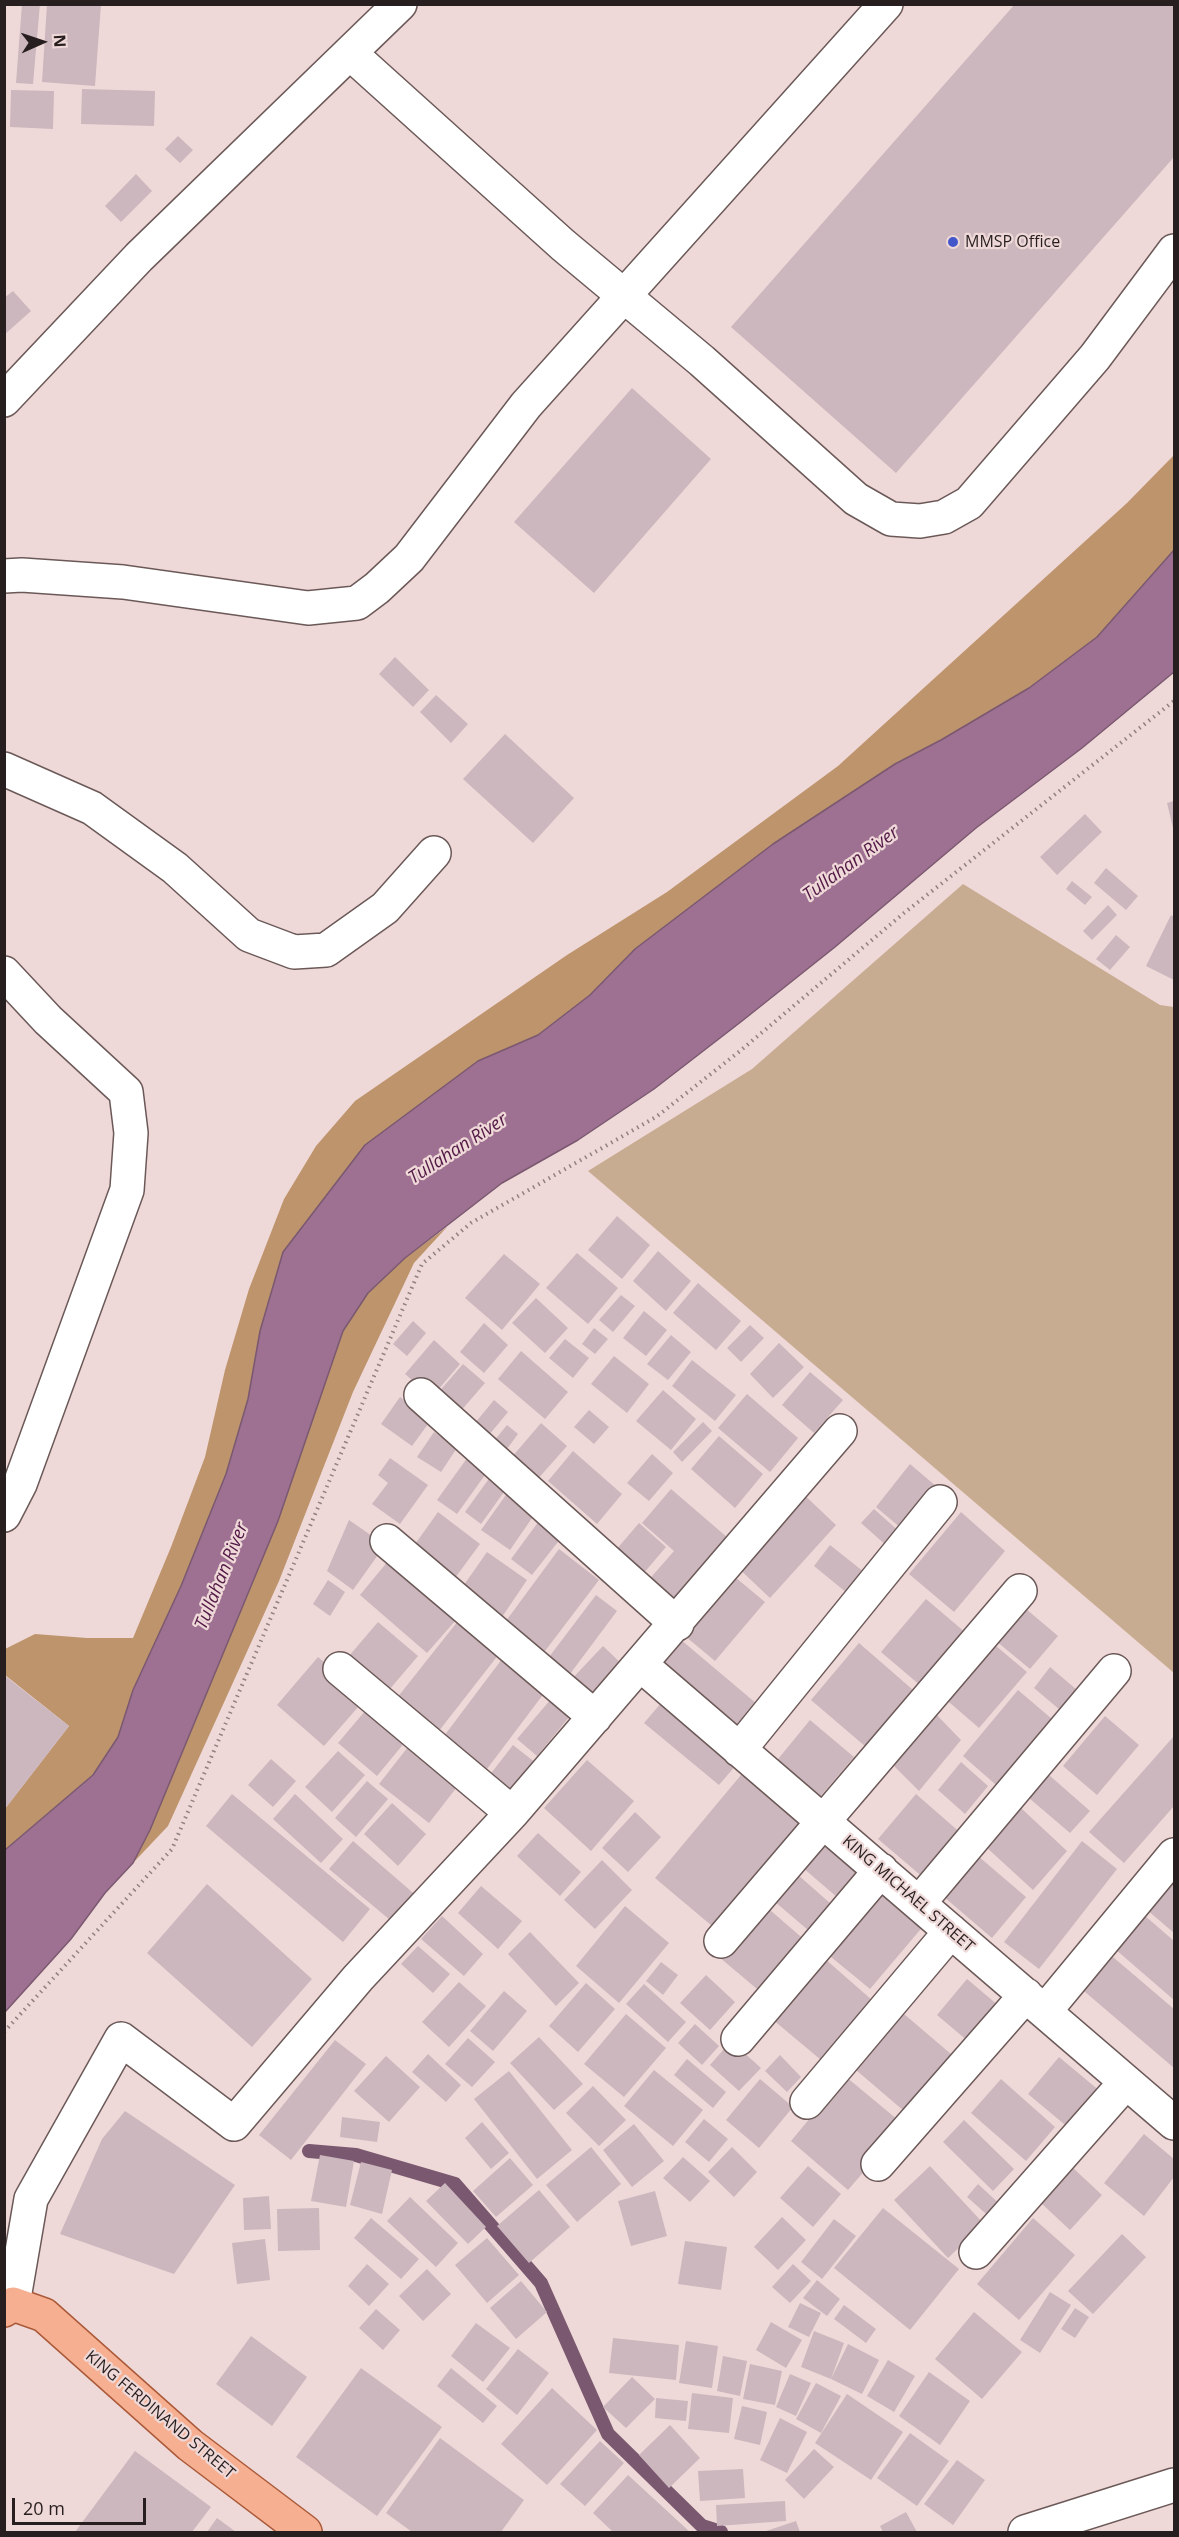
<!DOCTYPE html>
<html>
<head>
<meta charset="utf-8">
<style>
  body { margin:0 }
  #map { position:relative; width:1179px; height:2537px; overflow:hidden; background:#efd9d8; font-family:"Open Sans",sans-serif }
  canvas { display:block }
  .frame { position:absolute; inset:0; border:6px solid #271f1f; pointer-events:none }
  .north { position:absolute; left:12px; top:12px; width:60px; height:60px; -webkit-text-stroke:4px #efd9d8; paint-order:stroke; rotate:87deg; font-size:16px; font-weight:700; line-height:24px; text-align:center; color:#271f1f }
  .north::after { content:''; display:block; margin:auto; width:21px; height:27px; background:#271f1f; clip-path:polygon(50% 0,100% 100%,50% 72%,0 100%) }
  .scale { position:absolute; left:12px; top:2498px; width:134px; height:27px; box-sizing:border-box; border:3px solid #271f1f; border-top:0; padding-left:8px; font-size:18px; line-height:21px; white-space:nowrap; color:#271f1f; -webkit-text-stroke:4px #efd9d8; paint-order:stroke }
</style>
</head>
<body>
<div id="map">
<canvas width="1179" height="2537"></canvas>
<div class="frame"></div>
<div class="north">N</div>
<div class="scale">20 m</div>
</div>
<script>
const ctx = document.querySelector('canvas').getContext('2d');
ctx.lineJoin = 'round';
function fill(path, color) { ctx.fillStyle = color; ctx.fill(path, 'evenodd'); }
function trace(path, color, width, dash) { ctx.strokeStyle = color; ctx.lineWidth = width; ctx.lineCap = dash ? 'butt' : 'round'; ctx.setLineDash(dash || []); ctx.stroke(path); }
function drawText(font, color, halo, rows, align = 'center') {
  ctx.font = font + ' "Open Sans",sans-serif'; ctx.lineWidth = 4.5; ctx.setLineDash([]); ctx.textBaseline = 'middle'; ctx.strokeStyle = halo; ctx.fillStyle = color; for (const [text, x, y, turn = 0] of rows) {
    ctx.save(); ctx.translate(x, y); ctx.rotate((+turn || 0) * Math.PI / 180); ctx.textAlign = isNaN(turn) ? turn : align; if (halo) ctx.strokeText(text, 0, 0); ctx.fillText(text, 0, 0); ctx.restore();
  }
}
fill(new Path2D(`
  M963,884L1160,1005L1174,1007V1673L588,1171L752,1069Z`), '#c8ac92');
fill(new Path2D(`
  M1174,455V550L1097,637L1029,688L941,740L895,764L829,807L635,949L590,995L538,1035L478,1061L283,1252L260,1331L248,1399L226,1474L181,1586L133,1690L118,1737L93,1775L5,1850L4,1810L69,1726L5,1675V1649L35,1634L87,1638H133L171,1547L205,1457L225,1370L249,1289L284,1199L316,1146L355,1101L567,955L667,892L838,766L1127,503Z
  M447,1227L414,1263L353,1392L279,1581L168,1826L133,1863L150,1830L278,1521L343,1331L368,1293L405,1258Z`), '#be946d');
const water = new Path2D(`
  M1174,550V672L1082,748L976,828L835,947L742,1021L654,1089L578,1140L502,1183L405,1258L368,1293L343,1331L278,1521L150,1830L133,1863L105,1893L71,1939L5,2012V1850L93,1775L118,1737L133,1690L181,1586L226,1474L248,1399L260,1331L283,1252L365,1145L478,1061L538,1035L590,995L635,949L773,844L895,764L941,740L1029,688L1097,637Z`);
fill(water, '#9e7091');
trace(water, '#7a586f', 1.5);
trace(new Path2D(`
  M309,2151L356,2155L455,2184L541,2283L608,2434L702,2526L721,2532`), '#7a586f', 14);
fill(new Path2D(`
  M22,4H40L33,84L16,83Z
  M47,4H101L95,86L42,82Z
  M1015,4H1174V157L896,473L731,327Z
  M82,89L155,91L154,126L81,124Z
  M11,90L54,91L53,129L10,127Z
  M178,136L193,150L180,163L165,149Z
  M136,174L152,191L121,222L105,206Z
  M13,291L31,311L4,335V298Z
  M632,388L711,459L594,593L514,522Z
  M395,657L429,690L413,707L379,674Z
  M436,695L468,724L451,743L420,712Z
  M505,734L574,798L533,843L463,779Z
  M1174,801V832L1167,803Z
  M1085,814L1102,832L1057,875L1040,857Z
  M1106,868L1138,896L1126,910L1094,883Z
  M1072,881L1092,897L1085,905L1066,889Z
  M1108,905L1117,915L1092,940L1083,931Z
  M1171,915L1174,917V980L1146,966Z
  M1116,935L1130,947L1110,970L1096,959Z
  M617,1216L650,1245L622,1279L588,1250Z
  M658,1251L691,1281L666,1311L633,1281Z
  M577,1253L618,1288L588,1324L546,1288Z
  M504,1254L540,1284L502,1330L465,1298Z
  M698,1283L741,1321L716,1350L673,1313Z
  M621,1295L635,1306L613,1332L599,1320Z
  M536,1298L568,1328L545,1353L512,1323Z
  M644,1311L667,1330L646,1356L623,1338Z
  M413,1321L426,1333L407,1356L393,1344Z
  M484,1323L508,1345L484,1373L460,1352Z
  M750,1325L764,1338L741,1362L727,1348Z
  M594,1328L608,1339L595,1354L582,1344Z
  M671,1335L691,1352L668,1380L647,1364Z
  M565,1339L589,1358L573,1378L549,1358Z
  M434,1340L460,1364L432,1397L405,1374Z
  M779,1343L804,1367L773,1398L750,1374Z
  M521,1351L568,1392L545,1419L498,1379Z
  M614,1356L649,1384L627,1413L591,1384Z
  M692,1360L736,1395L715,1421L672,1386Z
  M463,1364L485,1383L459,1413L437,1394Z
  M810,1372L843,1400L814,1433L782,1405Z
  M663,1390L696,1419L671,1450L636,1421Z
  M747,1394L798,1438L770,1472L718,1428Z
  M400,1397L431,1420L412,1446L381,1424Z
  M494,1400L508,1412L489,1435L475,1423Z
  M589,1410L609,1427L594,1444L574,1427Z
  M703,1422L712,1431L682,1462L673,1452Z
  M541,1423L567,1446L536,1481L511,1458Z
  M507,1425L518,1434L501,1457L489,1447Z
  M434,1432L457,1448L441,1472L417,1457Z
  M719,1436L763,1474L735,1508L691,1469Z
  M573,1451L622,1494L597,1524L548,1481Z
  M470,1454L490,1468L457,1514L437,1500Z
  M652,1454L673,1473L649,1501L627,1483Z
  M390,1458L428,1485L400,1524L372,1504L388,1483L378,1475Z
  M910,1464L937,1487L902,1529L876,1507Z
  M493,1473L509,1485L481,1524L465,1512Z
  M513,1485L541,1505L510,1550L481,1530Z
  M671,1489L735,1544L678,1610L646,1583L674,1551L642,1523Z
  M799,1490L836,1525L770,1598L733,1563Z
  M874,1509L901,1533L888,1547L861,1523Z
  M438,1512L480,1544L455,1578L413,1547Z
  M961,1512L1005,1551L954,1612L909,1574Z
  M349,1520L385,1545L353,1590L327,1571Z
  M539,1521L561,1538L532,1575L511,1559Z
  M639,1523L666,1547L637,1581L610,1557Z
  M830,1545L864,1572L847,1593L814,1566Z
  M559,1549L599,1580L542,1655L503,1625Z
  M487,1552L527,1580L500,1620L459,1592Z
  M393,1555L462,1613L427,1653L360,1595Z
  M729,1572L765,1602L715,1661L679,1631Z
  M328,1580L345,1592L330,1616L313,1604Z
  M596,1595L617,1611L567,1678L546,1661Z
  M926,1599L966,1633L921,1686L881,1652Z
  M1019,1603L1058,1636L1030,1669L990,1636Z
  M458,1621L499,1654L435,1736L393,1703Z
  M378,1622L418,1656L383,1697L343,1663Z
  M674,1634L757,1704L739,1726L655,1657Z
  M990,1641L1027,1672L979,1728L942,1696Z
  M859,1643L920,1696L873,1753L811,1700Z
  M603,1646L628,1670L593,1707L568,1683Z
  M505,1655L548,1688L481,1777L438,1744Z
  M318,1657L366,1698L324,1746L277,1705Z
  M1050,1667L1077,1690L1060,1710L1034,1688Z
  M4,1675L69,1726L4,1810Z
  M1018,1690L1059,1725L1003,1791L963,1756Z
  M551,1699L570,1716L537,1756L517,1739Z
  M662,1702L737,1764L719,1785L644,1723Z
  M371,1704L410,1736L377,1776L338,1743Z
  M930,1708L961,1740L919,1791L888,1760Z
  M1105,1716L1139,1745L1097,1795L1063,1766Z
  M810,1720L854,1757L817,1800L774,1764Z
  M1174,1736V1806L1124,1863L1089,1832Z
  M415,1738L464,1778L429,1823L379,1784Z
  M513,1745L541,1767L512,1803L485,1781Z
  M338,1751L365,1775L332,1812L305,1787Z
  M271,1759L296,1781L273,1807L248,1785Z
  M587,1760L634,1801L591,1851L544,1808Z
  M961,1762L988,1786L965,1814L938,1790Z
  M746,1769L809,1822L718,1931L655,1878Z
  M1049,1775L1090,1811L1070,1833L1029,1798Z
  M367,1781L388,1799L356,1837L335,1818Z
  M232,1794L370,1909L343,1942L206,1826Z
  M295,1794L343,1839L321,1863L273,1819Z
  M916,1794L963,1835L925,1879L878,1839Z
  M392,1803L426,1834L398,1866L364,1834Z
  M1021,1808L1067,1851L1033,1890L985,1846Z
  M635,1812L661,1837L628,1872L602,1848Z
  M538,1833L581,1872L560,1896L517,1856Z
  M815,1836L865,1880L845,1904L795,1861Z
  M353,1841L419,1898L396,1925L329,1869Z
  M1082,1841L1117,1869L1039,1969L1004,1942Z
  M971,1850L1026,1897L992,1938L937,1891Z
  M602,1860L632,1890L595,1929L564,1900Z
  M797,1874L831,1904L808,1930L774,1901Z
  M1174,1875V1933L1146,1909Z
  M886,1879L931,1917L870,1989L825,1952Z
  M207,1884L312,1979L252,2047L147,1953Z
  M481,1886L522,1921L498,1949L458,1913Z
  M763,1904L807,1942L763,1994L719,1957Z
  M625,1906L669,1943L619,2003L576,1966Z
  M1144,1915L1174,1941V2000L1115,1949Z
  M442,1916L483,1954L464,1976L421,1939Z
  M530,1932L579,1983L556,2006L508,1954Z
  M418,1946L450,1974L433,1993L401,1964Z
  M1113,1957L1174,2009V2068L1084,1991Z
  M824,1958L872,2000L821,2060L772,2019Z
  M661,1962L678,1975L663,1995L646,1981Z
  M706,1975L735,2002L710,2030L680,2003Z
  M967,1979L999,2006L969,2042L937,2015Z
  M459,1982L486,2006L449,2047L422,2022Z
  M586,1983L615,2009L578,2052L549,2026Z
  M644,1984L686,2022L668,2042L626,2004Z
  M504,1991L527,2011L493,2051L470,2031Z
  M626,2014L666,2048L624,2097L584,2064Z
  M904,2014L958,2060L911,2117L856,2070Z
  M695,2024L719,2046L702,2065L678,2043Z
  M539,2037L583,2084L554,2110L510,2063Z
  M468,2038L495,2062L472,2087L445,2064Z
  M335,2040L366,2064L291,2160L259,2135Z
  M731,2041L761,2068L739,2091L710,2065Z
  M428,2054L461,2085L446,2102L412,2072Z
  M780,2055L801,2077L787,2092L765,2071Z
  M386,2056L420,2087L389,2122L354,2091Z
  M1059,2057L1101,2092L1070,2129L1028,2094Z
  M687,2059L726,2092L713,2108L674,2075Z
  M654,2070L703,2110L673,2146L624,2106Z
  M509,2071L572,2150L537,2179L474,2099Z
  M845,2076L904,2125L848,2190L791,2141Z
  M760,2079L793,2107L759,2148L726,2120Z
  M1001,2079L1055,2127L1026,2161L971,2113Z
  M593,2086L626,2120L599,2146L566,2113Z
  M125,2111L235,2185L174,2274L60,2234L102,2139Z
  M342,2117L380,2122L377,2142L340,2137Z
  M704,2119L728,2139L709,2162L685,2142Z
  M964,2120L1014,2169L993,2191L943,2142Z
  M482,2122L509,2153L491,2169L465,2138Z
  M634,2124L664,2161L632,2187L603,2150Z
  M1144,2134L1174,2159V2177L1144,2216L1104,2183Z
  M591,2147L621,2184L577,2222L546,2185Z
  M732,2147L757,2172L734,2197L708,2172Z
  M320,2155L354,2161L346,2207L311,2201Z
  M683,2157L710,2181L690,2202L663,2178Z
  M510,2158L533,2185L496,2217L473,2191Z
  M361,2162L392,2170L382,2214L350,2205Z
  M808,2166L841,2194L813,2227L780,2198Z
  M930,2166L984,2224L948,2258L894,2200Z
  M1072,2167L1102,2195L1070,2230L1041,2203Z
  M445,2183L486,2227L468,2244L426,2201Z
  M978,2184L1004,2208L993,2220L967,2197Z
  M539,2190L570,2227L529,2263L497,2226Z
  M655,2191L667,2236L631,2246L618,2201Z
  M269,2196L271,2229L244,2230L243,2198Z
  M410,2197L458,2243L436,2267L387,2221Z
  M319,2208L320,2250L278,2251L277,2209Z
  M883,2208L959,2269L910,2330L834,2268Z
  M782,2217L806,2240L778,2270L754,2247Z
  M371,2218L419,2259L401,2279L354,2238Z
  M1033,2218L1075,2255L1019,2320L977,2284Z
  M834,2219L856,2236L822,2279L801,2262Z
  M1122,2234L1146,2257L1093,2314L1068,2291Z
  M487,2238L519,2275L487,2303L455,2265Z
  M265,2239L270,2280L237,2284L232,2243Z
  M685,2241L727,2247L721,2290L678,2284Z
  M367,2264L389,2284L369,2306L348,2286Z
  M793,2264L811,2281L790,2303L772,2287Z
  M427,2269L451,2294L423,2321L399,2296Z
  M817,2280L840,2299L827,2316L803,2298Z
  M521,2281L547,2312L516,2339L490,2308Z
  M1050,2292L1071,2305L1040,2353L1020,2340Z
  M800,2303L821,2313L809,2337L788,2327Z
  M844,2305L876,2329L866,2343L834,2319Z
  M1075,2308L1089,2317L1075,2338L1061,2329Z
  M376,2309L400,2330L383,2350L359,2328Z
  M974,2312L1022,2352L982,2399L935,2359Z
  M771,2322L802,2340L786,2368L756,2350Z
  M476,2323L510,2348L483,2382L451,2356Z
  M814,2331L844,2343L831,2379L801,2367Z
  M251,2336L307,2377L272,2426L216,2384Z
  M613,2338L679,2345L676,2380L609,2373Z
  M686,2341L718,2346L712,2388L679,2383Z
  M848,2344L879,2360L862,2394L831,2379Z
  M518,2349L549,2373L517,2415L486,2389Z
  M723,2356L747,2361L740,2396L717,2391Z
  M888,2360L915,2376L894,2412L867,2396Z
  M750,2364L782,2371L775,2405L743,2399Z
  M361,2368L442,2427L377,2516L296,2457Z
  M451,2368L497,2406L483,2423L437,2386Z
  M929,2372L970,2401L940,2445L899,2416Z
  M790,2374L811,2383L796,2416L776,2407Z
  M632,2377L655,2399L626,2428L603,2407Z
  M816,2383L841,2396L821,2433L796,2419Z
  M552,2388L597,2430L547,2485L501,2444Z
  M692,2393L733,2398L729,2433L688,2429Z
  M847,2394L903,2432L871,2480L815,2443Z
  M656,2398L688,2401L686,2421L655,2418Z
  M742,2406L767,2412L760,2445L734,2439Z
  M780,2418L807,2432L787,2473L760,2460Z
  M670,2425L700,2458L669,2488L639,2455Z
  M910,2433L949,2461L917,2506L877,2478Z
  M440,2438L524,2500L501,2532H412L386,2513Z
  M600,2441L624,2463L585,2506L560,2484Z
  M814,2449L834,2467L804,2499L785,2480Z
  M135,2451L211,2507L192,2532H75Z
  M957,2460L985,2480L953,2525L924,2504Z
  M743,2469L745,2498L700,2501L698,2471Z
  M628,2475L690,2532H613L593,2513Z
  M785,2501L786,2521L717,2526L716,2505Z
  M906,2512L917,2532H883L880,2526Z
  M217,2518L236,2532H207Z
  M796,2521L800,2532H763Z`), '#cbb7bd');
const minor = new Path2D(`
  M351,54L563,245L702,361L856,499L891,519L920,521L944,517L969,503L1095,357L1174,251
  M4,400L139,257L400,4
  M4,576L22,575L123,582L308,608L357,603L377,588L409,558L526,405L886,4
  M4,769L92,808L175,868L249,935L294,952L326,950L385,908L434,853
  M4,973L48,1020L126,1092L131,1133L127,1190L20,1484L4,1515
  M421,1395L677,1624
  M387,1541L595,1717
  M641,1665L1174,2123
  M340,1669L512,1813
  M739,1750L940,1502
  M919,1903L1114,1671
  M721,1941L1020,1591
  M1045,2011L1174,1855
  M738,2039L881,1870
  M807,2102L951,1931
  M878,2164L1026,1995
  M976,2252L1126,2082
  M13,2304L31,2199L121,2039L234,2124L358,1978L512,1813L840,1431
  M1025,2532L1174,2485`);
const major = new Path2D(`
  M4,2310L13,2304L44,2315L190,2445L305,2532`);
trace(minor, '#6b5958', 36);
trace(major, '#aa5a39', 36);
trace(new Path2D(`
  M4,2032L172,1849L422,1264L471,1223L656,1117L740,1051L904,913L1174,701`), '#918181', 4, [1.5, 4.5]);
trace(minor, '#fff', 33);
trace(major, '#f6af91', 33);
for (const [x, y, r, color] of [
  [953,242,6,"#4356ca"]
]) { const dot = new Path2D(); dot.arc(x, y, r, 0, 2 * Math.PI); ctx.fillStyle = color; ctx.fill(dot); trace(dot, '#efd9d8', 2); }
drawText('16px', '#271f1f', '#efd9d8', [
  ["MMSP Office",965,242]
], 'left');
drawText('16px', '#271f1f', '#efd9d8', [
  ["KING MICHAEL STREET",908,1894,41],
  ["KING FERDINAND STREET",160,2415,40]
]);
drawText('italic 18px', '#521946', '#efd9d8', [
  ["Tullahan River",851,864,-36],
  ["Tullahan River",458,1149,-33],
  ["Tullahan River",222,1576,-68]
]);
</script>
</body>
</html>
